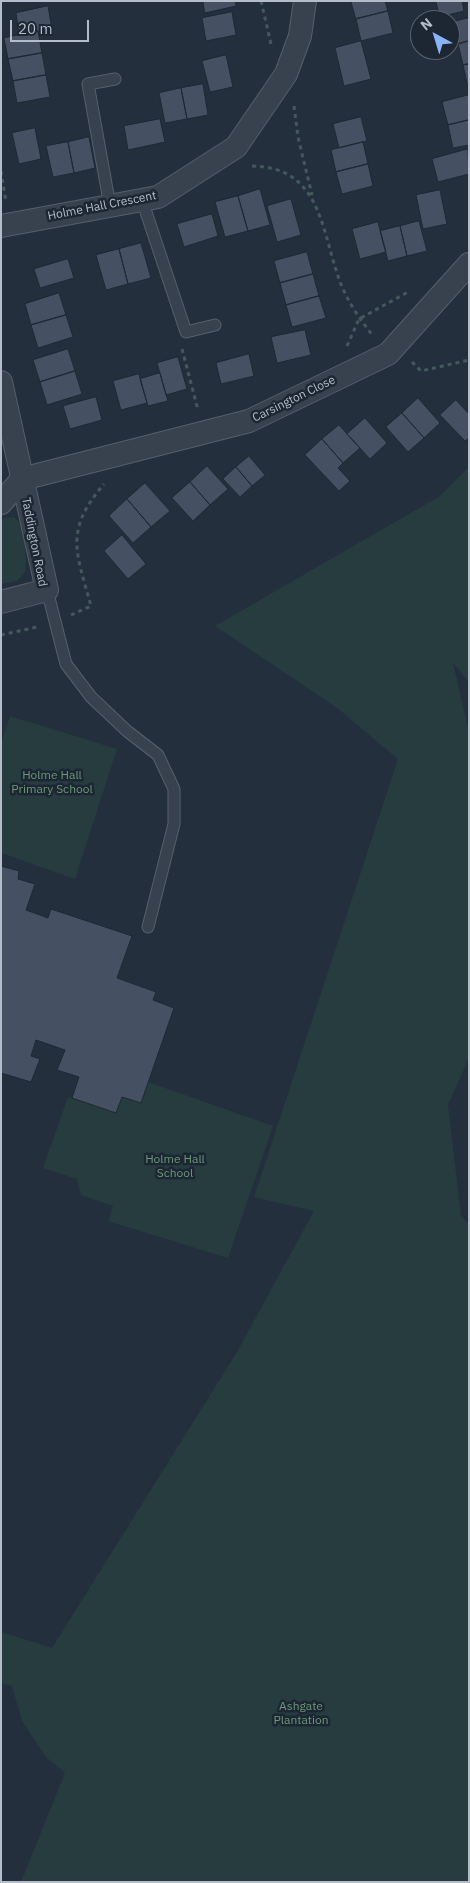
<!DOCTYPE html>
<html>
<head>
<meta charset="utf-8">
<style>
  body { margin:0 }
  #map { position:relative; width:470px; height:1883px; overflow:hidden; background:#242f3e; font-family:"IBM Plex Sans",sans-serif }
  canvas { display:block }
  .frame { position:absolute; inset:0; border:2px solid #b4bcc9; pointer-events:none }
  .north { position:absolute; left:410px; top:10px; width:50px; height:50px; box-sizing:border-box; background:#1d2633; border:1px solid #59626f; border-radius:50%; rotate:321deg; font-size:14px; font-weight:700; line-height:20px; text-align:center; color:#b4bcc9 }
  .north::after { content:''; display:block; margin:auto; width:18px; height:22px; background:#8ab4f8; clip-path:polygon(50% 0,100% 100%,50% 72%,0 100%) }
  .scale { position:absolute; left:10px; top:20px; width:79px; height:22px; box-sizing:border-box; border:2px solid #b4bcc9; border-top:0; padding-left:6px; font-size:15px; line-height:18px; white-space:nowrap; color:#b4bcc9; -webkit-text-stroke:4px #1d2633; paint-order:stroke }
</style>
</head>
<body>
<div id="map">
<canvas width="470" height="1883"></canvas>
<div class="frame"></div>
<div class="north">N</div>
<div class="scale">20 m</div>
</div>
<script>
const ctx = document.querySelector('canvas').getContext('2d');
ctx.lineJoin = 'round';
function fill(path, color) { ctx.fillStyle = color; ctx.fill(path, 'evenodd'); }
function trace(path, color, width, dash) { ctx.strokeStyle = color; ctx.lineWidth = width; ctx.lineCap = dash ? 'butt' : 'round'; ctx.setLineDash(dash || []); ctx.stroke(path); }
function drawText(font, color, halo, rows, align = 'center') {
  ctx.font = font + ' "IBM Plex Sans",sans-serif'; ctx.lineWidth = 5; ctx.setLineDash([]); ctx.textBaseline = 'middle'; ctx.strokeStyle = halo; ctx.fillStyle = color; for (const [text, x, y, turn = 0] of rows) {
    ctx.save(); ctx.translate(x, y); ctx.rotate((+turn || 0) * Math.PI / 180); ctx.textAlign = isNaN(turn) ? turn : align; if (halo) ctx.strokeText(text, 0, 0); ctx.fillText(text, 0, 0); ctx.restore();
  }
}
fill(new Path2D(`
  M469,467V682L453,663L469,732V1058L448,1105L461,1216L469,1224V1882H21L65,1773L46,1757L22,1721L12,1686L1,1683V1632L52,1648L237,1352L314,1211L254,1197L398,759L336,707L215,626L440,496Z
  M14,517L23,526L26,560L25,572L17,581L1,584V521L4,518Z
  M10,716L117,749L75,879L1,853V743Z
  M148,1082L273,1126L228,1258L108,1221L113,1206L81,1195L77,1179L43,1168L68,1097L115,1112L122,1097Z`), '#263c3f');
const building = new Path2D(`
  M203,1H235L236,6L205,13Z
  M351,1H385L388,11L356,19Z
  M436,1H462L464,11L440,17Z
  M48,6L52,29L19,35L16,13Z
  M388,11L393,33L361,41L356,19Z
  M232,12L236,35L206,41L202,18Z
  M469,18V41L458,44L452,22Z
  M38,31L42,53L8,59L4,38Z
  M361,41L371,79L344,86L335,48Z
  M469,41V64L463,65L458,44Z
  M42,53L46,75L13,81L8,59Z
  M226,55L233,87L210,92L202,61Z
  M469,64V87H468L463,65Z
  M46,75L50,97L17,103L13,81Z
  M203,84L208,115L187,119L181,88Z
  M181,88L187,119L165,123L159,93Z
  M469,95V120L448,125L442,102Z
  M361,117L367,141L339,148L333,124Z
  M160,119L165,142L128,150L124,126Z
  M469,120V145L453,148L448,125Z
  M35,128L41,159L19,164L12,133Z
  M89,137L95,168L74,173L68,142Z
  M68,142L74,173L53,177L46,146Z
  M363,142L368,164L336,172L331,150Z
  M468,149L469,174L438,182L432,159Z
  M368,164L373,186L342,194L336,172Z
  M260,189L270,225L248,231L238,196Z
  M440,190L447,224L423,229L416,195Z
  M238,196L248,231L225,237L215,202Z
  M291,199L301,235L277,242L267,206Z
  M212,214L218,236L184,247L177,224Z
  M419,221L427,251L407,256L400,226Z
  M378,222L386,252L360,259L352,229Z
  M400,226L407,256L388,261L380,231Z
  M141,243L151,278L128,284L119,249Z
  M119,249L128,284L106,290L96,255Z
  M307,252L313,274L280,283L274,261Z
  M68,259L74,278L40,288L34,269Z
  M313,274L319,296L286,305L280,283Z
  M59,293L66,315L31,325L25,304Z
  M319,296L326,318L292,327L286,305Z
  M66,315L73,337L38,348L31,325Z
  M305,330L311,355L277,363L271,337Z
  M68,349L75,371L40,382L33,360Z
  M249,354L254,376L221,384L216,363Z
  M178,357L187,389L166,395L157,363Z
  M75,371L82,394L47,405L40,382Z
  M160,373L168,401L148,406L140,379Z
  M139,374L147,403L121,410L113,381Z
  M96,397L102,420L70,429L63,406Z
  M418,398L440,423L424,438L402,413Z
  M456,400L469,414V438L465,441L440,415Z
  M402,413L424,438L408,452L386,427Z
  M365,418L387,443L370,459L347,434Z
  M339,425L360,448L343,463L322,439Z
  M322,439L343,463L338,468L350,481L339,491L305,455Z
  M249,456L265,475L252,486L236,467Z
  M207,466L228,489L210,505L190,482Z
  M236,467L252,486L240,497L223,479Z
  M190,482L210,505L193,521L172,498Z
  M145,483L170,511L151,527L127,499Z
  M127,499L151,527L133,543L109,516Z
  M122,535L146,564L128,579L104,551Z
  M1,866L19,871L18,879L35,884L26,910L48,918L51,909L132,936L117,978L156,992L153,1000L174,1008L141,1103L122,1097L116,1113L72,1098L79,1077L57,1070L65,1050L36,1040L31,1056L40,1059L31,1082L1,1073Z`);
fill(building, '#455162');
trace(building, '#1f2835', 1);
const service = new Path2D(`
  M142,200L186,332L215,325
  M110,206L88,84L115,79
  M47,590L66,664L91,697L127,731L158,755L174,789V824L148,927`);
const minor = new Path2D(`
  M1,226L158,197L236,147L286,74L300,36L305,1
  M1,382L47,590L1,602
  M22,479L249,421L388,354L469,264
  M1,503L22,479`);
trace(service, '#565f6c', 13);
trace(minor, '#565f6c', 24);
trace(new Path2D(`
  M261,1L271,44
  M294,106L298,137L312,195
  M252,166C319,167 321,226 338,276C345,298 359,318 373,336
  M1,171L6,202
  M347,346L359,319L408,292
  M182,349L198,410
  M412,362L421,371L469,360
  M71,615L91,606C76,551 64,531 104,484
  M1,635L37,627`), '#44595c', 3, [4, 4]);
trace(service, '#38414e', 11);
trace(minor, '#38414e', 22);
drawText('12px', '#b4bcc9', '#1d2633', [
  ["Holme Hall Crescent",102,206,-11],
  ["Carsington Close",294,399,-26],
  ["Taddington Road",34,542,79]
]);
drawText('12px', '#6b9a76', '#1d2633', [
  ["Holme Hall",52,776],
  ["Primary School",52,790],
  ["Holme Hall",175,1160],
  ["School",175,1174],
  ["Ashgate",301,1707],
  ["Plantation",301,1721]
]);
</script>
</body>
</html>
